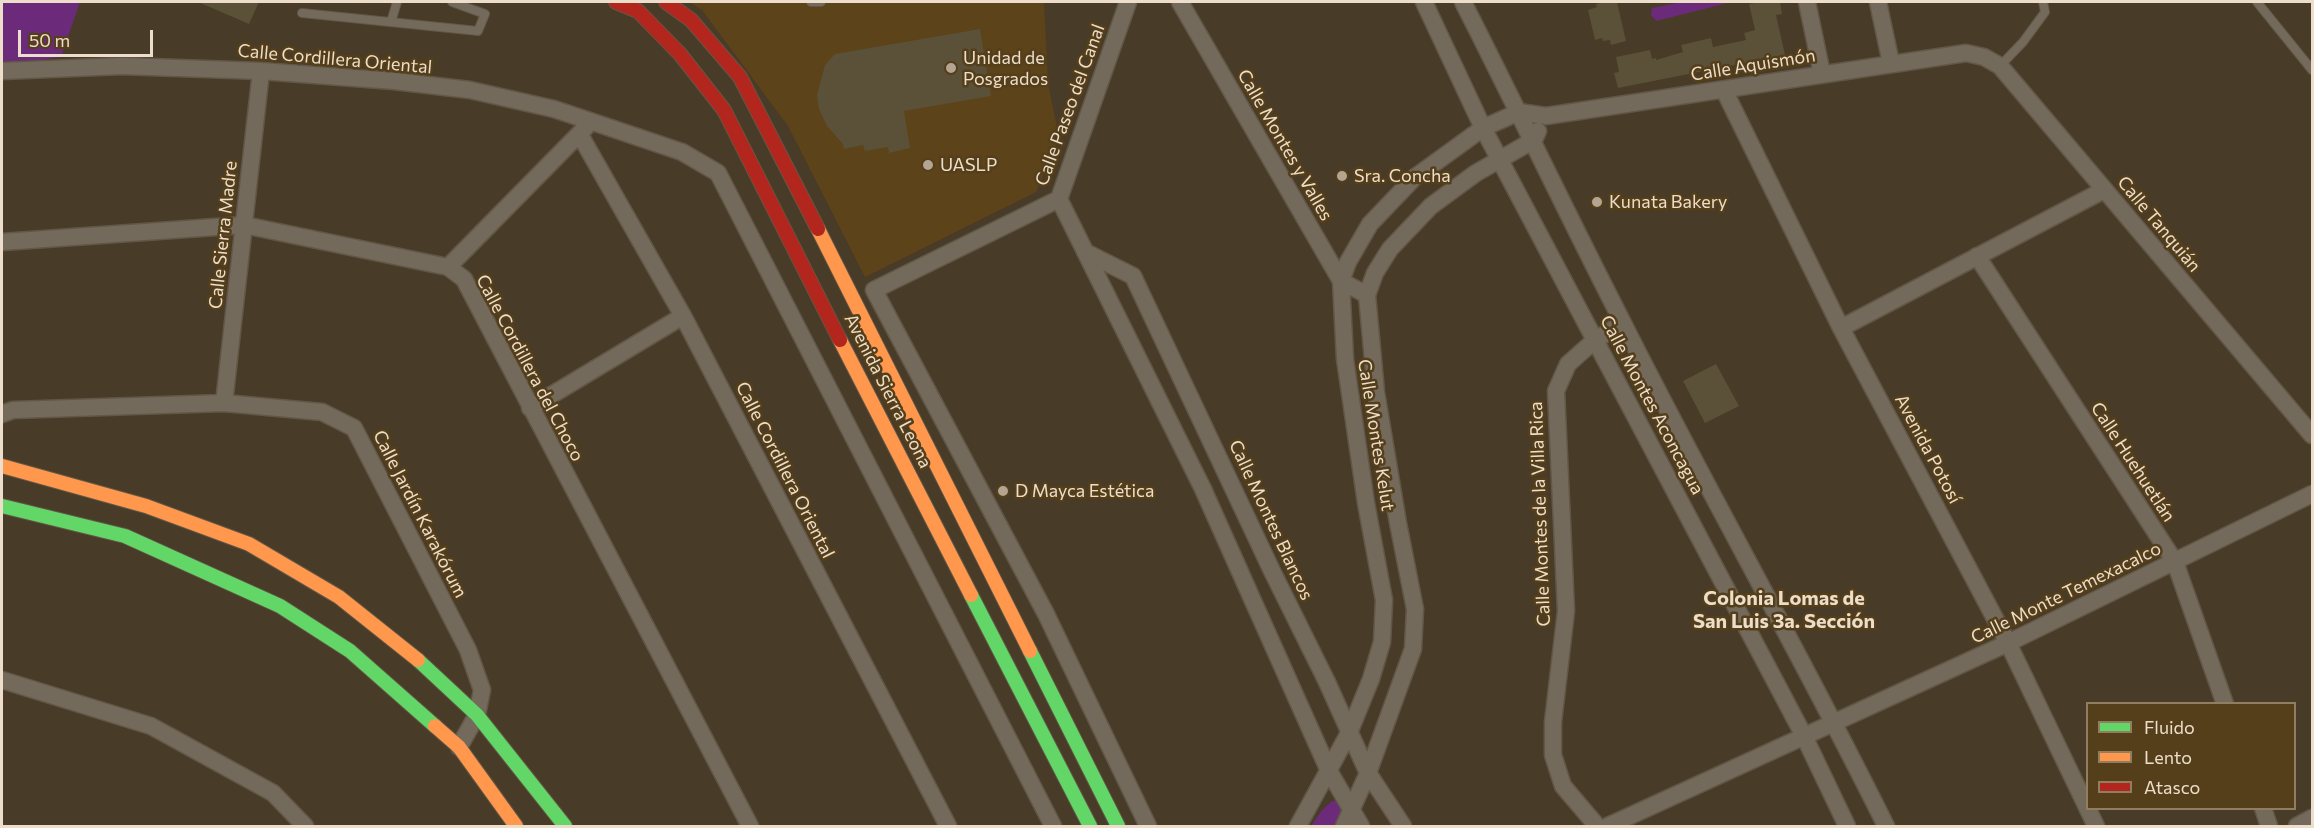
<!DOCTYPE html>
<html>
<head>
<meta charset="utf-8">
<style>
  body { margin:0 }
  #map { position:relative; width:2314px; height:828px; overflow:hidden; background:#483b27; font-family:Commissioner,sans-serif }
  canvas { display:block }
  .frame { position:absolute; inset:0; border:3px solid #ecdeca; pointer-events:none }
  .legend { position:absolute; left:2086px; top:702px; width:210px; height:108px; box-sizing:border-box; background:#553e1a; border:2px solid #917e60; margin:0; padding:8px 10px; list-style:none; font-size:18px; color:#ecdeca }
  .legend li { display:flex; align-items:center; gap:12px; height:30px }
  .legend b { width:30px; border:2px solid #917e60 }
  .scale { position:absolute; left:18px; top:30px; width:135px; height:27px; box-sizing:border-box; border:3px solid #ecdeca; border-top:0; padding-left:8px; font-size:18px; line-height:21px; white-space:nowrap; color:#ecdeca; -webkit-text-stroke:4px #553e1a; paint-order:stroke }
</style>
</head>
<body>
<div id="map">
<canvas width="2314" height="828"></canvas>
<div class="frame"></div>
<ul class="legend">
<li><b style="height:8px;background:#63d668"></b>Fluido</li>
<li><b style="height:8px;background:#ff974d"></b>Lento</li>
<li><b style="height:8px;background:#b3261e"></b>Atasco</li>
</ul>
<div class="scale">50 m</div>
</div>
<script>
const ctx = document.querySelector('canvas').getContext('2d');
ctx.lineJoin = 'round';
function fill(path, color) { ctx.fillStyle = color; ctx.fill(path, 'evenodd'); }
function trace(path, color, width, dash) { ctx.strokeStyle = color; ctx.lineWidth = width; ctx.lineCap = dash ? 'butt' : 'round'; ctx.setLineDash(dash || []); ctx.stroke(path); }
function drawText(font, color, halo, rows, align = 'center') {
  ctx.font = font + ' Commissioner,sans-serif'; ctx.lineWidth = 5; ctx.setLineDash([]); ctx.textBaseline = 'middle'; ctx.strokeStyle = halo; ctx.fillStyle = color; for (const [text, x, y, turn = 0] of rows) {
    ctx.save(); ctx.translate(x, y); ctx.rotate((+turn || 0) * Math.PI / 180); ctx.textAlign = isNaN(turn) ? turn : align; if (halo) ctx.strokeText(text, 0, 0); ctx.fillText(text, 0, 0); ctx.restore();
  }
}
fill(new Path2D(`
  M689,2H1044L1048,83L1059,138L1036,192L865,277L788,126L702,10Z`), '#5c4319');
fill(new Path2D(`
  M2,2H80L61,57L2,66Z
  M1682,2H1732L1656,21L1651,15L1652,8Z
  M1332,801H1339L1344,807L1338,826H1311L1322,810Z`), '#6b2b7a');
fill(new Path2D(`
  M198,2H259L249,24Z
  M1606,2H1617L1626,41L1611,45L1610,40L1603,41L1602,38L1595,40L1588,10L1597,7L1596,4Z
  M1761,2H1780L1782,14L1776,15L1785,55L1618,88L1614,73L1619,72L1616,57L1650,50L1652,59L1656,58V60L1683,52L1681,45L1711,38L1713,47L1746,40L1744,33L1755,30L1749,4Z
  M980,29L991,96L904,111L910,148L889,153L888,147L865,151L863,145L844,149L843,144L827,126L819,109L817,95L825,65L835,54Z
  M1716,364L1739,406L1705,423L1683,381Z`), '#5a5138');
const lane = new Path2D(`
  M811,2H821
  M2257,2L2312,70
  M302,13L478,31L485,14L452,2
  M391,22L397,2
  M2000,66L2023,42L2045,12L2043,2`);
const street = new Path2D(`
  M1128,2L1059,199L874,290L1046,614L1148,826
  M1180,2L1341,281L1367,295
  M1424,2L1483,128L1804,736L1847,826
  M1463,2C1517,108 1568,216 1623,323C1708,492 1802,656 1886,826
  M1807,2L1822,74
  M1878,2L1891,63
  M2,71L122,66L261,71L394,81L470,90L554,109L590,121L682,152L718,173L1053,826
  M1724,90L1841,328L2008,643L2096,826
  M580,135L683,316L948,826
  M1059,199L1203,489L1329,771L1361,826
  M2,242L244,225L448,267L464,279L750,826
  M1085,252L1133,276L1272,571L1327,682L1368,773L1403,826
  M1977,256L2175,562L2225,704
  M448,267L586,127
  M1841,328L2104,190
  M224,403L261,71
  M530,408L683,316
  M2,414L13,410L224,403L322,412L354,428L468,650L482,690L477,715L459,747
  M2,680L151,726L273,793L305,826
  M2263,808L2269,826
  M1298,826L1349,733L1371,679L1382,642L1384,600L1366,503L1345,359L1341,281L1348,262L1370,224L1414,178L1483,128L1519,112L1546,116L1966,53L1984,57L2000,66L2312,435
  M1344,826L1368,773L1413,649L1415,609L1398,523L1376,392L1367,295L1375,273L1390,249L1431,206L1476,173L1534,140L1538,131
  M1597,826L1563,786L1553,755V722L1566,611L1556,391L1568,364L1595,340L1623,323
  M1608,826L2008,643L2312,494
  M2297,826L2312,818`);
const fast = new Path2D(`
  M2,506L125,536L280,606L350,651L435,726
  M971,595L1090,826
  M1030,651L1118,826
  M418,660L477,715L565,826`);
const slow = new Path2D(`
  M818,229L1030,651
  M840,340L971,595
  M2,466L146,506L249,544L339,597L418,660
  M435,726L459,747L516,826`);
const jam = new Path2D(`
  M616,2L638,11L680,54L724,110L840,340
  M666,2L691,20L740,77L818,229`);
trace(lane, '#625746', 10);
trace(street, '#625746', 19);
trace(fast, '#625746', 16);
trace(slow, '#625746', 16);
trace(jam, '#625746', 16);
trace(lane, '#736a5c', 8);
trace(street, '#736a5c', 16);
trace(fast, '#63d668', 14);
trace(slow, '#ff974d', 14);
trace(jam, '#b3261e', 14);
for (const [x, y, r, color] of [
  [951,68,6,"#b3a591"],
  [928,165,6,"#b3a591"],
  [1342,176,6,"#b3a591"],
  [1597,202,6,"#b3a591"],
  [1003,491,6,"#b3a591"]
]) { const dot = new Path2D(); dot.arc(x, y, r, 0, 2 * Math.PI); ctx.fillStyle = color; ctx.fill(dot); trace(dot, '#553e1a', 2); }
drawText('18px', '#ecdeca', '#553e1a', [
  ["Unidad de",963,58],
  ["Posgrados",963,79],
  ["UASLP",940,165],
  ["Sra. Concha",1354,176],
  ["Kunata Bakery",1609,202],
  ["D Mayca Estética",1015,491]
], 'left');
drawText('18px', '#ecdeca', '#553e1a', [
  ["Calle Cordillera Oriental",335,59,5],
  ["Calle Aquismón",1753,65,-9],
  ["Calle Paseo del Canal",1070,105,-70],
  ["Calle Montes y Valles",1285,145,60],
  ["Calle Tanquián",2159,224,50],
  ["Calle Sierra Madre",223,235,-84],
  ["Calle Cordillera del Choco",530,368,62],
  ["Avenida Sierra Leona",888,391,63],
  ["Calle Montes Aconcagua",1652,405,62],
  ["Calle Montes Kelut",1376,435,81],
  ["Avenida Potosí",1928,449,62],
  ["Calle Huehuetlán",2133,462,57],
  ["Calle Cordillera Oriental",785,470,63],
  ["Calle Jardín Karakórum",420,514,63],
  ["Calle Montes de la Villa Rica",1540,514,-92],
  ["Calle Montes Blancos",1271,520,65],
  ["Calle Monte Temexacalco",2066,593,-26]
]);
drawText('bold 20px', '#ecdeca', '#553e1a', [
  ["Colonia Lomas de",1784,598],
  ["San Luis 3a. Sección",1784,621]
]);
</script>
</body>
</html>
